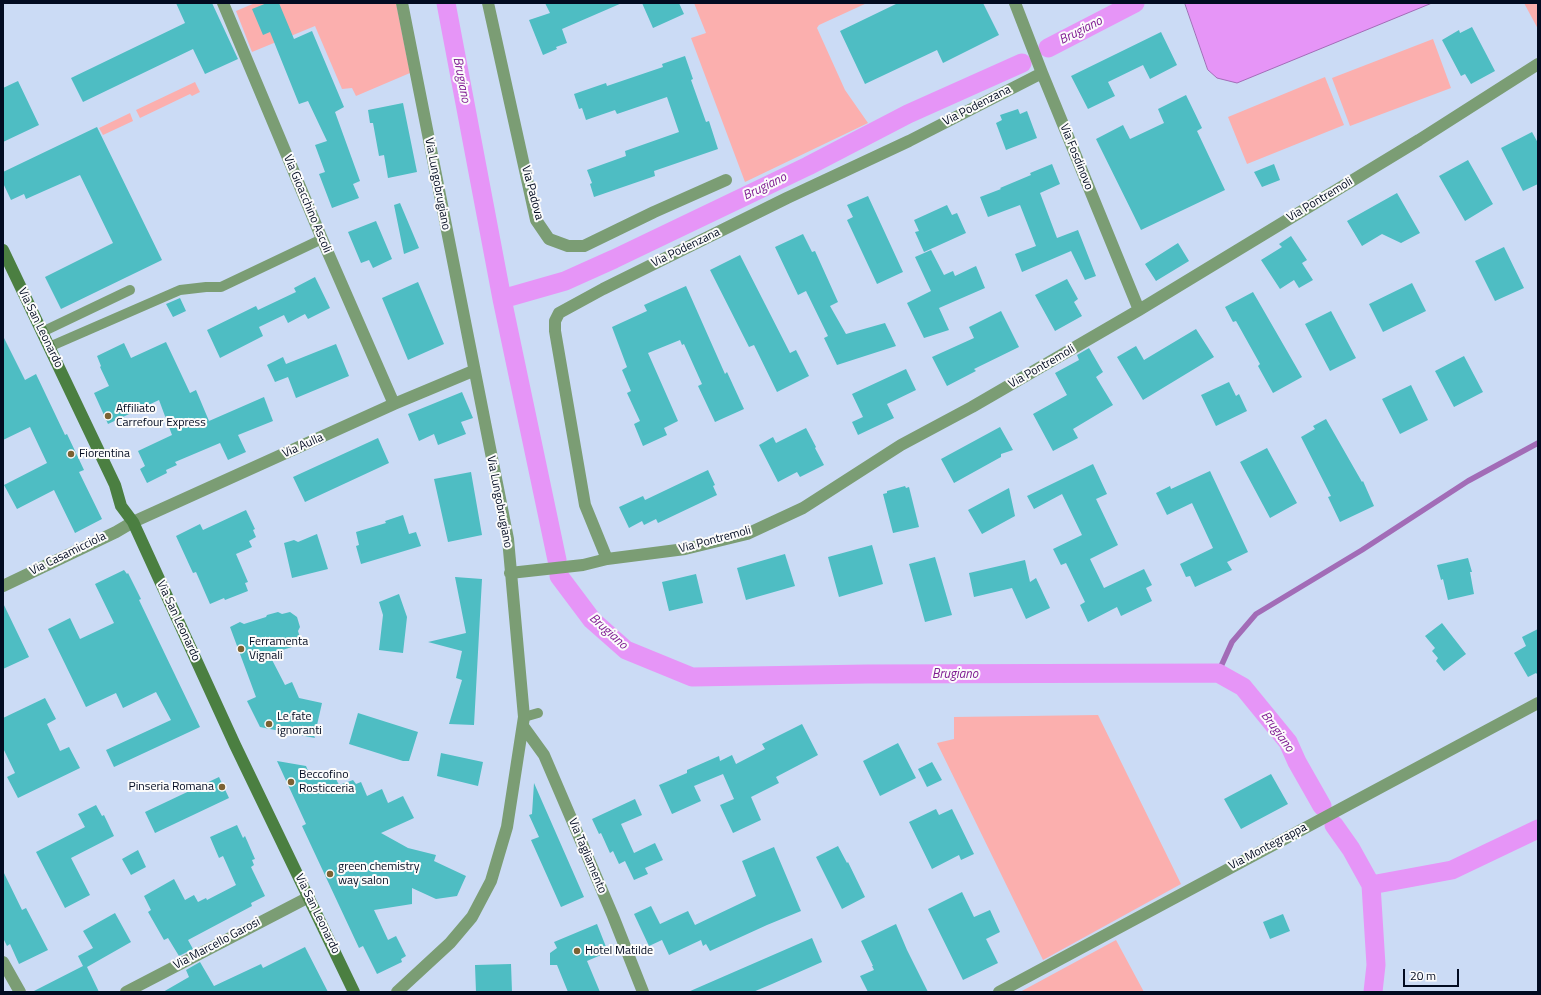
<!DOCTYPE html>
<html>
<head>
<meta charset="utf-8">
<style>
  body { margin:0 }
  #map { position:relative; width:1541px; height:995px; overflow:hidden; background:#cbdbf5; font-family:"Titillium Web",sans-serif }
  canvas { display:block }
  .frame { position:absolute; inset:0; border:4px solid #020b21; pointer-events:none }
  .scale { position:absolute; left:1403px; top:969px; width:56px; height:18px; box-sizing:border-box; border:2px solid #020b21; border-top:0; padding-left:5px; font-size:12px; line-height:14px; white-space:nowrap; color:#020b21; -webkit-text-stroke:3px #fbfbfb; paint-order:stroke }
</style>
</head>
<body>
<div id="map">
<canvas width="1541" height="995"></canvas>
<div class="frame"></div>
<div class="scale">20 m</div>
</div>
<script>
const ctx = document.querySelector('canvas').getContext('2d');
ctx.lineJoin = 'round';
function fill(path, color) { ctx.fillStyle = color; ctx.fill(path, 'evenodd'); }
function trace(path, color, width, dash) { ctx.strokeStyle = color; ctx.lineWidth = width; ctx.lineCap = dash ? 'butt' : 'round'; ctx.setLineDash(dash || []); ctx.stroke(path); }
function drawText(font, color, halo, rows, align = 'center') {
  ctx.font = font + ' "Titillium Web",sans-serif'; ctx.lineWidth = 4; ctx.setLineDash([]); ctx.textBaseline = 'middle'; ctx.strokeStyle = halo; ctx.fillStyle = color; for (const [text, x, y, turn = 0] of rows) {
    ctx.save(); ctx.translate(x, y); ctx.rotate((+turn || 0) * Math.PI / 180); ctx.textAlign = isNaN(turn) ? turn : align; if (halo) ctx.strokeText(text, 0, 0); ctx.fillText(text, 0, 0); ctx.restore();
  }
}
fill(new Path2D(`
  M255,3H396L410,73L356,96L352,88L342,89L315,26L252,52L236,11Z
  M694,3H867L819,25L817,28L845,90L868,123L745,182L691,38L706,33Z
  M1524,3H1538V29Z
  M1433,39L1451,88L1350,126L1332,78Z
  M1325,77L1344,125L1247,164L1228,117Z
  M195,82L200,92L192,96L190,94L140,118L136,110Z
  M130,113L133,121L103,135L99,128Z
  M1098,715L1181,884L1043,960L937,743L954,739V717Z
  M1116,940L1144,992H1020Z`), '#fbafae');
const water = new Path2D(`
  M1185,3H1432L1237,83L1217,78L1208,70Z`);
fill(water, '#e695f7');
trace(water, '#a26cb7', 1);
trace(new Path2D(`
  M1218,673L1232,642L1256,614L1362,550L1468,481L1538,443`), '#a26cb7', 5.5);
trace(new Path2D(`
  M446,3L502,299L557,560
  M1048,48L1135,3
  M502,299L565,281L614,259L808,166L908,114L1022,63
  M559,576L592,620L626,650L692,677L867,674L1218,673L1243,687L1288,742L1297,762L1322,806
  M1334,825L1351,849L1371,885L1376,965L1373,992
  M1371,885L1452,870L1538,829`), '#e695f7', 19);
fill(new Path2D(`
  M176,3H212L238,59L205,74L193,49L83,102L71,78L185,23Z
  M267,3H279L294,39L312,31L344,107L335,112L360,181L353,184L359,198L332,208L319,174L325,172L315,145L327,141L308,101L299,104L270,32L263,35L252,9Z
  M545,3H622L562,29L567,43L556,47L557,49L543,55L529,20L550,13Z
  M642,3H679L684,14L653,28Z
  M898,3H983L999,35L943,63L937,50L865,84L840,31Z
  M1472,27L1495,71L1471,84L1465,74L1461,76L1442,40L1459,30L1460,33Z
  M1161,32L1177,65L1150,79L1143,65L1108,82L1115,96L1088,109L1071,76Z
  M685,56L693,79L691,80L706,122L709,121L718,149L654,171L655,176L594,197L590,184L592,183L587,170L626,156L625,151L679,132L667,97L617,114L615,110L586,120L582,108L579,109L574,94L606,83L607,86L663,67L662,64Z
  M18,81L39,125L3,142V88Z
  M1186,95L1202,128L1197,131L1225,190L1141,230L1096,139L1123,125L1130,139L1164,123L1158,109Z
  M403,103L417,172L388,178L384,155L379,156L373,123H370L368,110Z
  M1018,109L1020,114L1027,111L1037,138L1006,150L996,123L1002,120L1000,115Z
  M97,127L162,260L61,309L45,277L113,243L80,175L26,199L24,194L11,200L3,183V172Z
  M1532,132L1538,143V184L1523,191L1501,148Z
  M1468,160L1493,204L1465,221L1439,176Z
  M1052,164L1060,184L1040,193L1057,238L1078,230L1096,276L1085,280L1071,251L1022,272L1015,254L1036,246L1020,205L988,217L980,197L1001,189L1000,188L1031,175L1030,173Z
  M1274,164L1280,180L1262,187L1254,172Z
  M1397,193L1420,233L1401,243L1382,234L1362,246L1347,221Z
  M868,196L903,272L877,284L847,220L853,217L847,205Z
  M400,203L419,248L404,254L394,205Z
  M947,205L952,215L957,213L966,233L924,252L915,232L919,231L914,220Z
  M376,221L392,259L373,268L369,260L361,263L348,232Z
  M803,234L812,252L815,251L838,302L830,306L846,334L885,323L896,346L837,365L824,338L828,336L806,291L798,295L775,247Z
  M1291,236L1307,260L1302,263L1313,280L1299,288L1294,280L1280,289L1261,260L1282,247L1279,244Z
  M1178,243L1189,261L1156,281L1145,264Z
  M1504,247L1524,288L1495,301L1475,261Z
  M931,250L944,275L953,271L955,276L976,266L985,288L939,308L949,330L924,338L907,303L931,291L915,257Z
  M740,255L790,353L796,350L809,376L777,392L754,345L749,347L710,270Z
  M315,277L330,308L308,319L305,314L288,323L284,315L259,327L263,336L220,358L207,330L256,306L258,310L296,292L294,288Z
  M1067,279L1078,299L1074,302L1082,316L1055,331L1035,295Z
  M418,282L444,344L408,360L382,298Z
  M1412,283L1426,311L1383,332L1369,304Z
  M686,286L725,374L727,372L744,409L715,422L698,386L702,384L684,344L682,345L680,340L648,353L678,421L664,428L667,435L643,446L634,424L640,421L627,393L631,391L622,370L627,367L612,327L647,311L644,305Z
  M1253,292L1302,377L1273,393L1258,366L1260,364L1236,321L1233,322L1225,307Z
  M180,298L186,311L173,317L166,304Z
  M1001,311L1019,347L974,369L976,371L947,386L932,357L974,338L969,327Z
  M1331,311L1356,358L1330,371L1305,324Z
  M1196,329L1214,357L1143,400L1117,357L1136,346L1144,360Z
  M3,336L25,380L36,374L65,435L67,434L84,470L79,472L102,519L75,533L54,490L17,509L4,485L47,463L30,427L3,440Z
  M166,342L190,393L196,390L209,421L264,397L273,421L238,435L246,452L228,460L220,443L175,462L177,465L166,470L167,473L147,483L140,469L145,466L138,451L172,435L159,400L108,424L94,393L109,386L100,367L101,366L97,356L124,343L131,358Z
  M336,344L349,376L296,398L288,377L275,382L267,365L283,357L286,364Z
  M1089,348L1103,372L1096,377L1113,405L1073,429L1078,438L1053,451L1033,414L1067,395L1055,373L1079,360L1077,355Z
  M1464,356L1483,392L1454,407L1435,371Z
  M906,369L916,390L887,404L894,418L858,435L852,422L863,417L852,394Z
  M1229,382L1236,396L1239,394L1247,411L1216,426L1201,395Z
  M1411,385L1428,420L1400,434L1382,399Z
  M462,392L473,418L461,422L466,434L438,445L434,434L419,441L408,414Z
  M1326,419L1362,482L1363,481L1374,506L1340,522L1328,497L1331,496L1301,437L1315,429L1313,426Z
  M1000,427L1013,450L1001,454V457L954,483L941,459Z
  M806,428L816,447L815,448L824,465L800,477L797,472L778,482L759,445L773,437L776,443Z
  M378,438L389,463L305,502L293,477Z
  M1267,448L1297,503L1270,518L1240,462Z
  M1093,464L1107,494L1096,499L1118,545L1090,559L1104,588L1144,569L1152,585L1146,588L1152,601L1121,616L1117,607L1088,622L1080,605L1085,602L1066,563L1061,565L1053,549L1082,535L1062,494L1034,509L1027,496Z
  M708,470L715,485L713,486L717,495L658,523L656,519L644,525L642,521L629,528L619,507L643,496L645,500Z
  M1210,471L1248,552L1227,562L1232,570L1195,587L1190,576L1186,577L1180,564L1213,548L1192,503L1167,515L1156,493L1170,486L1171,489Z
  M471,472L482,535L448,542L434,479Z
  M905,486L906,488L909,487L919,527L893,533L883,494L887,493V491Z
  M1009,488L1015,516L982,534L968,510Z
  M246,510L255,529L253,530L256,537L249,541L252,547L236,554L248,582L245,583L248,591L225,600L224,598L210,604L196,572L193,573L176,536L200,524L203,530Z
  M403,515L409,534L416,532L421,546L361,564L356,546L359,545L356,532L386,523L385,521Z
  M317,534L328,569L292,578L284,543L294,540L298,542Z
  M872,545L883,584L839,597L828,557Z
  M785,554L795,586L746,600L737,568Z
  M935,557L952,615L925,622L909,564Z
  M1468,558L1472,572H1470L1474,594L1448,600L1443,579L1441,580L1437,565Z
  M1025,560L1030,582L1036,578L1050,608L1026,619L1012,588L974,597L969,573Z
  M124,570L127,574L128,573L141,599L139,600L200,727L114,767L106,750L171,720L156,692L123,708L116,693L86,707L48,629L70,618L80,639L114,623L95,584Z
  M696,574L703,603L669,611L662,582Z
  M455,577L482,579L474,725L449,724L462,680L456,678L462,651L428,642L466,633Z
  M399,594L407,617L403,653L379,650L383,615L379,602Z
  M3,603L29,657L3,669Z
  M278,612L282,614L290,612L297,617L300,627L298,631L302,644L269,654L285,685L292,682L299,698L322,703L315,734L313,733L315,738L260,727L247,701L256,697L230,627L240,622L244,624L266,617L267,615Z
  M1442,623L1466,654L1444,671L1436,661L1438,658L1432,651L1435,648L1425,636Z
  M1538,629V675L1536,673L1528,677L1514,653L1526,646L1522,637Z
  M45,698L56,719L47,724L60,751L69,747L80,768L18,798L7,777L15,773L3,748V718Z
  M358,713L418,732L409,761H403L349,744Z
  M802,724L818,755L776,777L779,783L751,797L761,820L733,833L720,805L734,799L723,774L694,786L701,801L672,814L659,785L687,773V770L719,756L720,761L732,755L736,764L765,749L762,744Z
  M898,743L916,778L880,796L863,761Z
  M441,753L483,762L478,786L437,776Z
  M277,761L306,766L311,778L326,771L328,776L333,773L339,785L353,780L356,784L361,782L367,796L382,789L388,803L403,796L414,818L381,833L408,848L436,855L434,861L466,876L457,896L436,899L412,888V904L374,910L388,940L396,936L406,956L401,959L402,962L377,974L363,946L359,948L302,826L306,824Z
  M932,762L942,780L927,787L918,769Z
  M1271,774L1288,804L1241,829L1224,799Z
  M219,777L229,798L155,833L145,812Z
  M534,783L584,897L561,907L531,840L539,837L529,815L532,814Z
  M635,799L642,815L621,824L634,853L655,843L663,860L645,868L648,874L634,880L625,861L619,864L613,851L610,853L601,833L599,834L592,819Z
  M96,805L102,816L104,815L114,836L71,858L90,895L65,908L36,852L85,827L78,814Z
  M936,809L939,815L952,809L974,854L961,860L959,855L932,869L909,822Z
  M237,825L243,838L245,836L255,859L252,860L254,865L251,867L265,896L251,903L252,906L188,940L193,949L179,956L168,938L164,940L148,912L151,910L144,896L174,879L185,900L194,895L198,902L206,898L207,900L236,885L223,856L219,858L210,837Z
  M838,846L847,863L848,862L865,897L842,909L816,857Z
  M774,847L801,911L767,925L710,951L706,944L703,946L701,940L669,955L662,940L649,946L634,914L651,906L660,924L688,911L695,925L756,896L742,861Z
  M138,850L146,867L131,875L122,859Z
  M3,871L22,910L26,908L48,950L19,964L10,944L7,946L3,938Z
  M962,892L974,917L990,910L1000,932L986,939L998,963L963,980L928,909Z
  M115,913L131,942L87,967L99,992H32L83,966L78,956L93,948L83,931Z
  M1283,914L1290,931L1270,939L1263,922Z
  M597,924L608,952L587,961L600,992H568L557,965H550V953L557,948L554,942Z
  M896,924L907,950L928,992H868L860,976L874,970L872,966H873L861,941Z
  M812,938L822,962L772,984L753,992H688Z
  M305,947L328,992H163L189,977L186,970L200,962L214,986L261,964L263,968Z
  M511,964L512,992H476L475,965Z`), '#4ebdc3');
trace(new Path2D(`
  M42,332L130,290
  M49,347L180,290L206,287H221L322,239
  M524,717L538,713`), '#7b9d74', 10);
trace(new Path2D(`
  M223,3L322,239L394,404
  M488,3L536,220L549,239L568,246H584L654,212L726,180
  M1015,3L1042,73L1139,310
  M607,559L585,505L555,331V321L559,313L603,289L787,198L909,141L1042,73
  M510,573L583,565L607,559L685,549L747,534L803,508L901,445L972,407L1139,310L1419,140L1538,64
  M3,586L116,532L133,522L394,404L473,371
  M523,726L544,755L613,916L643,992
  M3,962L20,992
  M126,992L309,897
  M397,992L450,943L472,917L491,881L507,827L524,717L508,539L402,3
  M999,992L1538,703`), '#7b9d74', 12);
trace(new Path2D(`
  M3,250L115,485L121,506L133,522L235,745L354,992`), '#4b7f41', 12);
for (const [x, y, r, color] of [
  [108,416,4,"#7c6233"],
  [71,454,4,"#7c6233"],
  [241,649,4,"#7c6233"],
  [269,724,4,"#7c6233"],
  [291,782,4,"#7c6233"],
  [222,787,4,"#7c6233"],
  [330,874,4,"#7c6233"],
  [577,951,4,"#7c6233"]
]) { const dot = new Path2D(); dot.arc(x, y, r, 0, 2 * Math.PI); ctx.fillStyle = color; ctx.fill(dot); trace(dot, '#fbfbfb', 1.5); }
drawText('12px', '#020b21', '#fbfbfb', [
  ["Via Podenzana",977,106,-27],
  ["Via Fosdinovo",1076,157,68],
  ["Via Lungobrugiano",437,184,79],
  ["Via Padova",532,193,75],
  ["Via Pontremoli",1320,200,-31],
  ["Via Gioacchino Ascoli",307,204,67],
  ["Via Podenzana",686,248,-26],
  ["Via San Leonardo",40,328,64],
  ["Via Pontremoli",1042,367,-30],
  ["Via Aulla",303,446,-24],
  ["Via Lungobrugiano",499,502,79],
  ["Via Pontremoli",715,540,-15],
  ["Via Casamicciola",68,554,-26],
  ["Via San Leonardo",178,621,65],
  ["Via Montegrappa",1268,847,-28],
  ["Via Tagliamento",587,856,67],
  ["Via San Leonardo",317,914,64],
  ["Via Marcello Garosi",217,944,-28]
]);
drawText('12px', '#020b21', '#fbfbfb', [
  ["Affiliato",116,409],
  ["Carrefour Express",116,423],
  ["Fiorentina",79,454],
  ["Ferramenta",249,642],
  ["Vignali",249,656],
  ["Le fate",277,717],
  ["ignoranti",277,731],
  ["Beccofino",299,775],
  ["Rosticceria",299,789],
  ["Pinseria Romana",214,787,"right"],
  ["green chemistry",338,867],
  ["way salon",338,881],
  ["Hotel Matilde",585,951]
], 'left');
drawText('italic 13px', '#801d92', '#fbfbfb', [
  ["Brugiano",1081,31,-27],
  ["Brugiano",461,80,79],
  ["Brugiano",765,187,-26],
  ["Brugiano",608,632,42],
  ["Brugiano",955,675],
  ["Brugiano",1277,732,54]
]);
</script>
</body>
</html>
